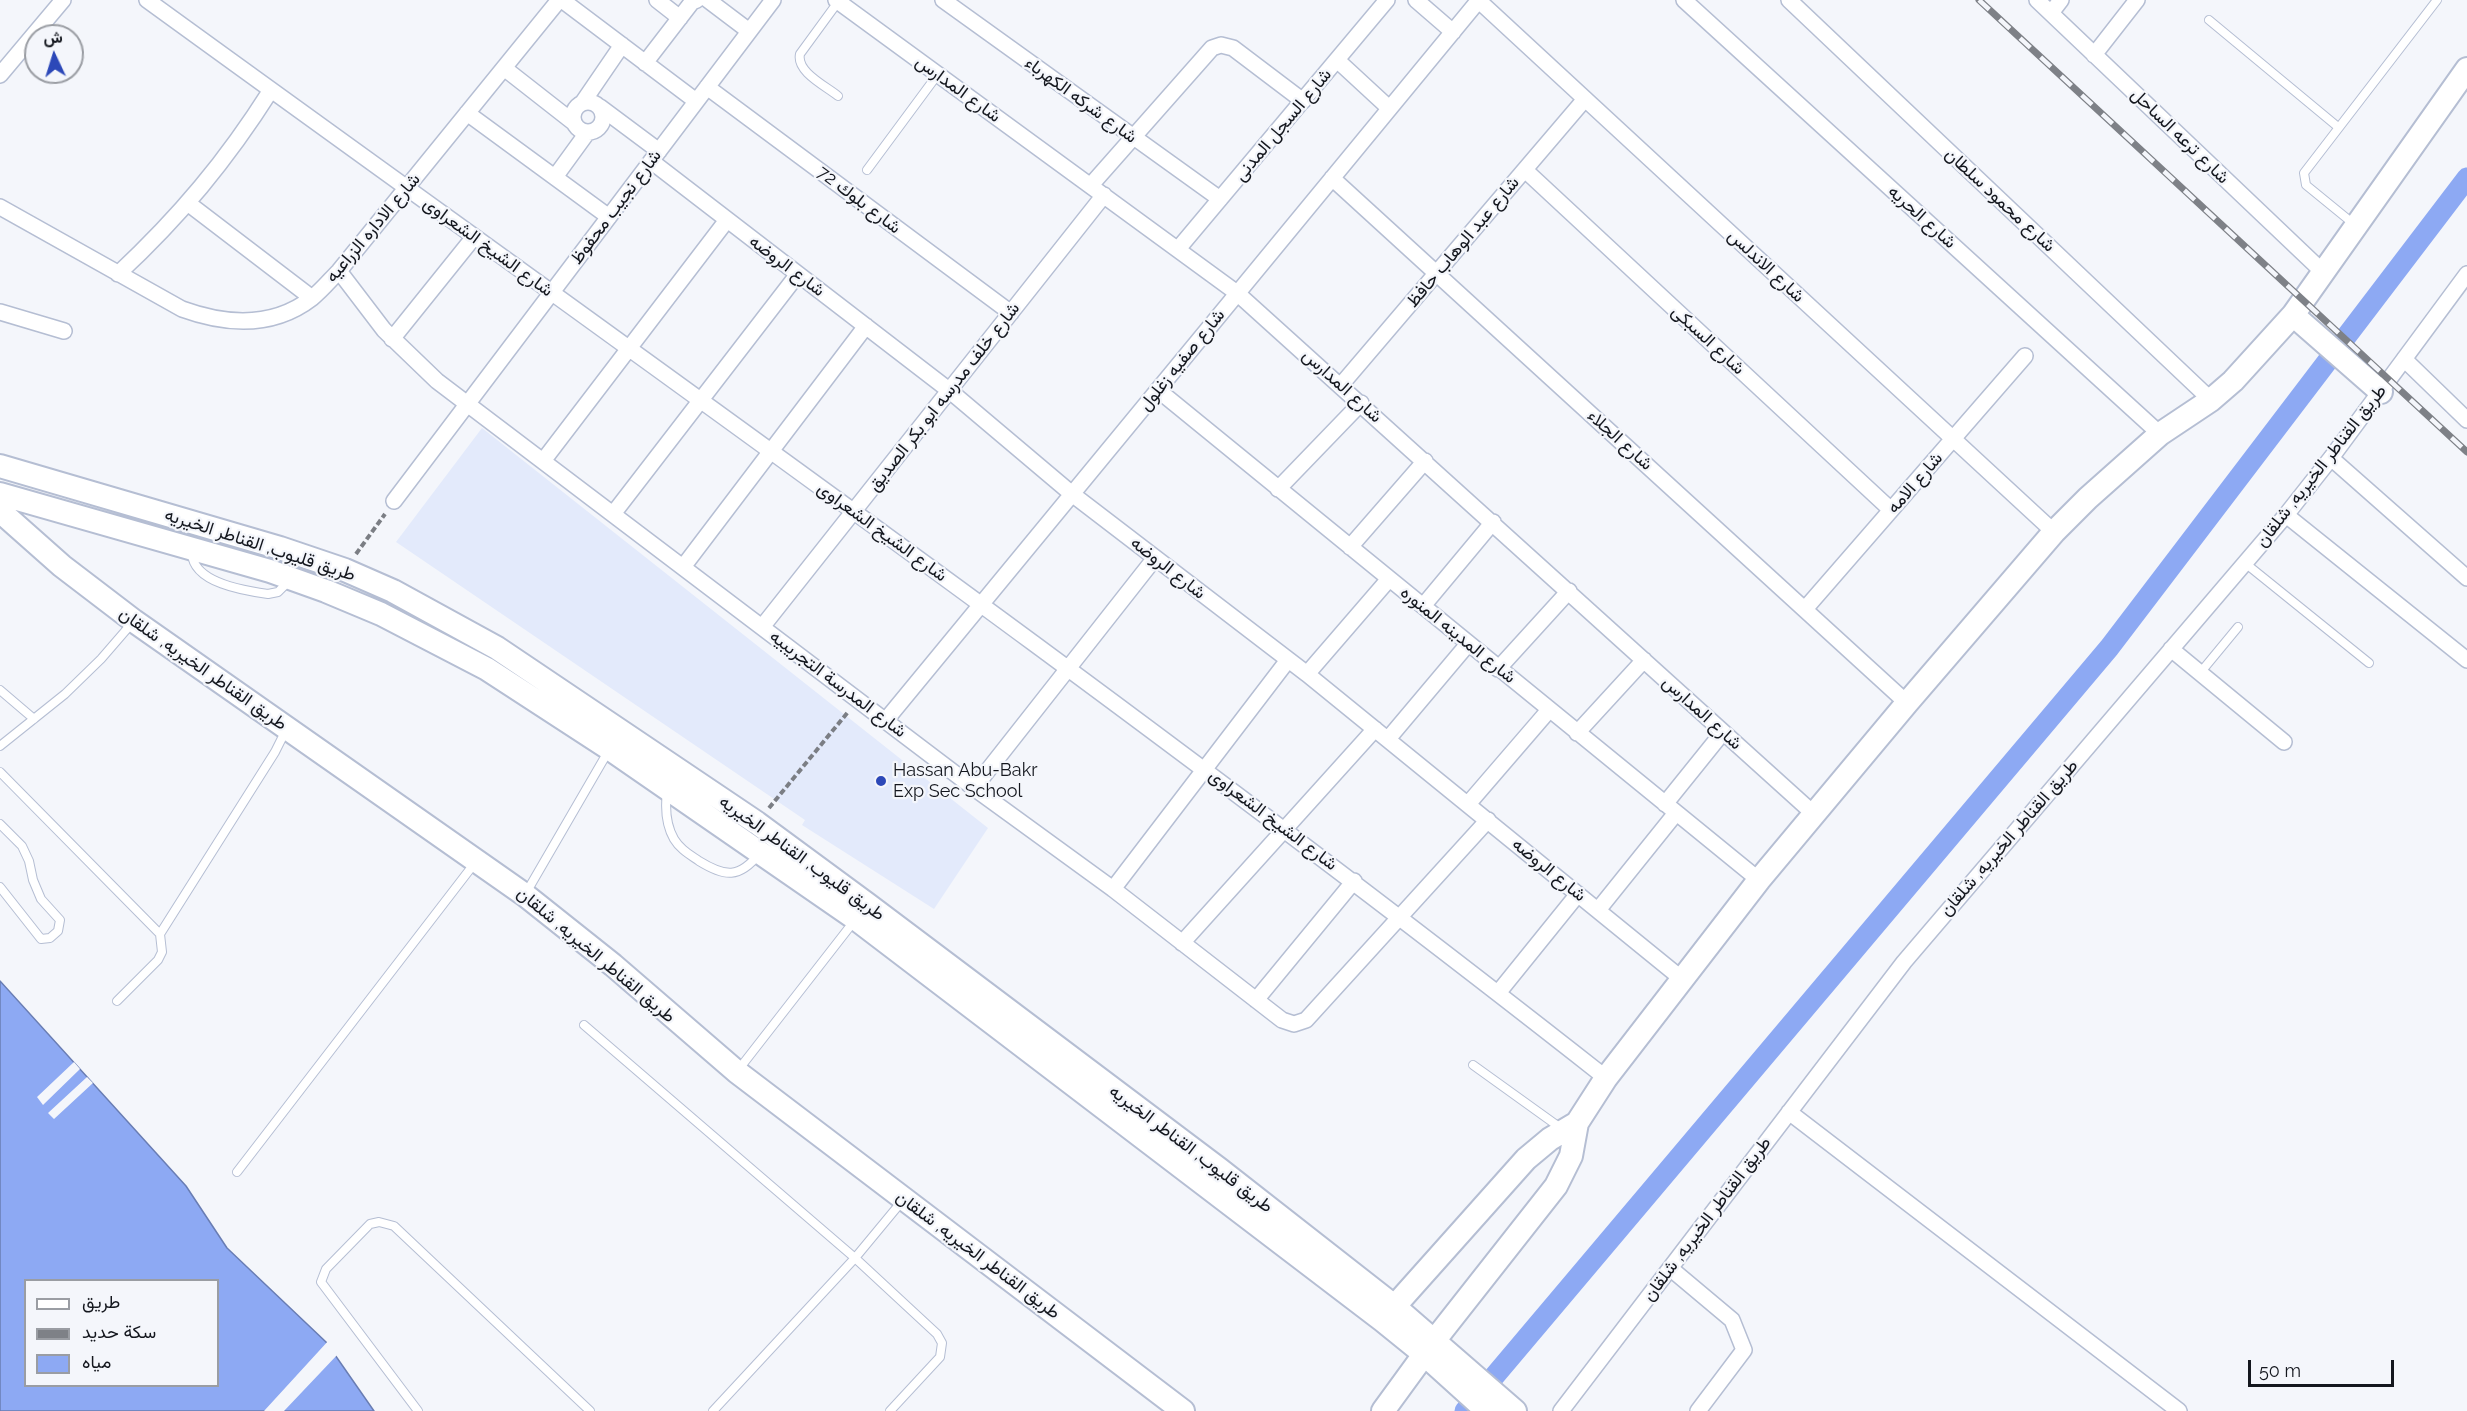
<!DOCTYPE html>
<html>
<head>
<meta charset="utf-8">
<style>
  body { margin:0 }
  #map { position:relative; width:2467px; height:1411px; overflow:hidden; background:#f4f6fb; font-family:Raleway,Vazirmatn,sans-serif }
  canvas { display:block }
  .legend { position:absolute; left:24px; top:1279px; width:195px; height:108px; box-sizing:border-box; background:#f4f6fb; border:2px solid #9a9da3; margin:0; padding:8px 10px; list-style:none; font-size:18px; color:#14171e }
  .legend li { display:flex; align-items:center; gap:12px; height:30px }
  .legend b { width:30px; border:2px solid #9a9da3 }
  .north { position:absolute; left:24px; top:24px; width:60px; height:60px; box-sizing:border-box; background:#f4f6fb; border:2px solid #9a9da3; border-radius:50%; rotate:356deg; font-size:16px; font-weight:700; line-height:24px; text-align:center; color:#14171e }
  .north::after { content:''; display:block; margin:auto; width:21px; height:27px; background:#2c48b8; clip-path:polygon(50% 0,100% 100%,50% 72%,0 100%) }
  .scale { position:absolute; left:2248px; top:1360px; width:146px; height:27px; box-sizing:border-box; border:3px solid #14171e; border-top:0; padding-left:8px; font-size:18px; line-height:21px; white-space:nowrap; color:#14171e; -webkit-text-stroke:4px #f4f6fb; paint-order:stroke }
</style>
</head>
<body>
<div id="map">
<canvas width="2467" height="1411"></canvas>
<ul class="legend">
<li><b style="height:8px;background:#fff"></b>طريق</li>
<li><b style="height:8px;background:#7e8187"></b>سكة حديد</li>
<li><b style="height:16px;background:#8da9f3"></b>مياه</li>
</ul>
<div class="north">ش</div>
<div class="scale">50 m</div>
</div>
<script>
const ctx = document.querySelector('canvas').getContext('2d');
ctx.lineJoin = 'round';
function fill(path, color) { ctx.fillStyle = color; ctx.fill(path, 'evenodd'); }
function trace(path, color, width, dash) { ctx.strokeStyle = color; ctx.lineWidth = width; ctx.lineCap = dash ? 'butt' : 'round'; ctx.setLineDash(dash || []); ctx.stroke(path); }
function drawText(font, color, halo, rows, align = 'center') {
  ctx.font = font + ' Raleway,Vazirmatn,sans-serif'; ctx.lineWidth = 4.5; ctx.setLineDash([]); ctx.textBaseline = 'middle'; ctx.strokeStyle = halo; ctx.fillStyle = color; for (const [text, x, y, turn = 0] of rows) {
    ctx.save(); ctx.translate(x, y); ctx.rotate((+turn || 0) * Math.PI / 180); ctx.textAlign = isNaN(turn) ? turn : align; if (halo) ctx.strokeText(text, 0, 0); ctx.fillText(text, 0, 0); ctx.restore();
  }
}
fill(new Path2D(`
  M482,428L988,828L934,909L802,825L805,820L396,542Z`), '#e3eafb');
const water = new Path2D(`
  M0,981L186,1186L227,1248L326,1342L374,1411H0ZM26,1280H218V1386H26Z`);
fill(water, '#8da9f3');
trace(water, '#697db3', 1.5);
fill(new Path2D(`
  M74,1062L80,1069L43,1105L37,1097Z
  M87,1077L93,1083L54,1119L48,1113Z
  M329,1340L339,1353L284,1411H264Z`), '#f4f6fb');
trace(new Path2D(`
  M1465,1411L2109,648L2467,178`), '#8da9f3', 21);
const lane = new Path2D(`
  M838,2L800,54C796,72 826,86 838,96
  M2209,20L2338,127
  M867,170L938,74
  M2355,225L2306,185L2304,173L2437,0
  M192,553C193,583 245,591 268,594L278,592L290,580
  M2245,563L2369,663
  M2200,673L2238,627
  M0,690L34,719
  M0,746L65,694L101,659L133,622
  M0,772L160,934L162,952L158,960L117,1001
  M667,792C665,808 666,825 674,839C680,849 689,854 699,861C725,877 739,879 760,853
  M0,824L22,846L29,861L33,880L41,899L60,920L58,931L50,938L41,939L0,887
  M526,893L609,750
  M160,934L275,752L286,730
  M584,1025L855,1258L937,1334L942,1343L940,1357L890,1411
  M1473,1065L1562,1129
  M739,1069L855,920
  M237,1172L474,864
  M418,1411L321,1282L326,1269L370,1224L379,1222L394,1226L590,1411
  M713,1411L855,1258L903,1200`);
const street = new Path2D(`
  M147,0C636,355 1131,704 1606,1078
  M562,0L696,101
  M657,0L680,18
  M708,0L749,31
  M836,0L1237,293L1814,814
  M943,0L1220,199
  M1416,0L1453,32
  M1478,0L2054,532
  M1684,0L2160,434
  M1789,0L2211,400
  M2037,0L2324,273
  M2051,13L2061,0
  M2094,55L2137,0
  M1337,60L1389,108
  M645,63L692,2L697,0
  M504,68L573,122
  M0,75L63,0
  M707,87L1011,313
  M573 117a15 15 0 1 1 30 0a15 15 0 1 1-30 0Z
  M583,102L622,45
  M600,107L659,151
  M467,113L609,217
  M651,161L950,391L1072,494L1307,674L1682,979
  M1525,170L1891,510
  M555,177L587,133
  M1332,178L1907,703
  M1091,185L1212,48L1221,45L1233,48L1303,101
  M189,204L312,298
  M0,207L182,309C226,325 273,328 312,298C322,290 330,280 339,271L559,0
  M1178,249L1387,0
  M339,271L384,330L437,381L974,788L1113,889L1282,1020L1294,1024L1306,1020L1488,820
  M118,274C180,216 226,161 271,90
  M0,312L64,331
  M392,339L474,237
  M2404,359L2467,420
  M1341,385L1585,99
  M1158,390L1759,880
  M2331,458L2467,578
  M543,461L727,220
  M1278,489L1361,403
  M394,501L773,0
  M613,514L798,274
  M2286,515L2467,660
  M1350,547L1425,461
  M683,567L866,326
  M1423,606L1493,522
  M1805,609L2025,356
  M762,627L1104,195
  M2171,649L2284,742
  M1498,669L1569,591
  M1307,674L1389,579
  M886,720L1479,0
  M1577,733L1644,660
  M1388,739L1468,644
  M974,788L1155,558
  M1468,804L1549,710
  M1665,804L1723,732
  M1113,889L1288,660
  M1598,910L1676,813
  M1182,943L1375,729
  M1498,993L1578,894
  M1256,1000L1354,881
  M1789,1112L2179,1411
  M1670,1268L1732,1320L1744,1350L1698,1411
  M1561,1411L1904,962L2286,515L2331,458L2467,274`);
const secondary = new Path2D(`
  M2293,315L2381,392
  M0,466L280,548L345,570L393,591L497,648L757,823L867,904L1219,1169L1394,1306L1515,1411
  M0,494L270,571L326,591L381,614L487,669L610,749L856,919L1382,1320L1424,1354L1487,1411
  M0,511L62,566L134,621L525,895L613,965L737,1072L1183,1411
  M1385,1317L1526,1159L1550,1139L1577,1123
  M1383,1411L1434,1341L1556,1186L1571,1156L1577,1123L1606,1078L1759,880L1907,703L2054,532L2088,498L2160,434L2211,400L2233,381L2293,315L2467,69`);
trace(lane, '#b5bed3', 10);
trace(street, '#b5bed3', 18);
trace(secondary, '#b5bed3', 26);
trace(new Path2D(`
  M356,554L385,514
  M769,808L848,712`), '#7b7e84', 4, [6, 3]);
trace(lane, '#fff', 8);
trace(street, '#fff', 15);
trace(secondary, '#fff', 22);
const rail = new Path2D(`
  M1979,0L2467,452`);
trace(rail, '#7e8187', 7);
trace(rail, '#f4f6fb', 4.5, [14]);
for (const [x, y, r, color] of [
  [881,781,6,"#2c48b8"]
]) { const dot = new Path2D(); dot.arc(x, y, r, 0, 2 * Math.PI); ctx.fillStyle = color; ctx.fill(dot); trace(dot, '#f4f6fb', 2); }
drawText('18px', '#14171e', '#f4f6fb', [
  ["شارع المدارس",958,89,36],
  ["شارع شركه الكهرباء",1081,100,36],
  ["شارع السجل المدنى",1283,125,-50],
  ["شارع ترعه الساحل",2180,136,44],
  ["شارع بلوك 72",859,200,37],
  ["شارع محمود سلطان",2000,200,43],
  ["شارع نجيب محفوظ",616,207,-53],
  ["شارع الحريه",1922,217,42],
  ["شارع الاداره الزراعيه",373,228,-50],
  ["شارع عبد الوهاب حافظ",1463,242,-50],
  ["شارع الشيخ الشعراوى",488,247,36],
  ["شارع الروضه",787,266,37],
  ["شارع الاندلس",1766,266,43],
  ["شارع السبكى",1708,340,43],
  ["شارع صفيه زغلول",1182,360,-51],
  ["شارع المدارس",1342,386,42],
  ["شارع خلف مدرسه ابو بكر الصديق",944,397,-52],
  ["شارع الجلاء",1620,440,42],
  ["طريق القناطر الخيريه, شلقان",2321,466,-52],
  ["شارع الامه",1915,483,-49],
  ["شارع الشيخ الشعراوى",882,532,36],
  ["طريق قليوب, القناطر الخيريه",260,545,18],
  ["شارع الروضه",1168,568,38],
  ["شارع المدينه المنوره",1458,635,39],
  ["طريق القناطر الخيريه, شلقان",203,669,35],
  ["شارع المدرسة التجريبيه",838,684,37],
  ["شارع المدارس",1702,713,42],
  ["شارع الشيخ الشعراوى",1273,820,37],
  ["طريق القناطر الخيريه, شلقان",2009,838,-49],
  ["طريق قليوب, القناطر الخيريه",802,858,36],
  ["شارع الروضه",1549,870,39],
  ["طريق القناطر الخيريه, شلقان",596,955,40],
  ["طريق قليوب, القناطر الخيريه",1191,1149,37],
  ["طريق القناطر الخيريه, شلقان",1707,1219,-53],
  ["طريق القناطر الخيريه, شلقان",978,1255,37]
]);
drawText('18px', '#14171e', '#f4f6fb', [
  ["Hassan Abu-Bakr",893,771],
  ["Exp Sec School",893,792]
], 'left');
</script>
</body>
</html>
